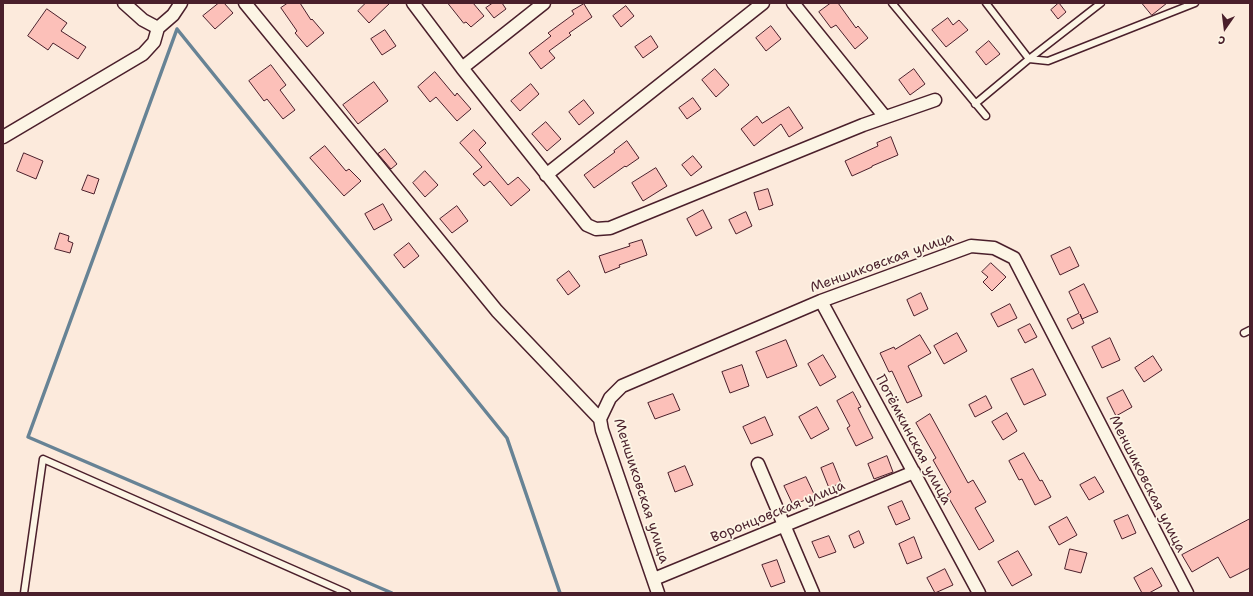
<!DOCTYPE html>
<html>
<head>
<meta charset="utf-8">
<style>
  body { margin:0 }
  #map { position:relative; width:1253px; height:596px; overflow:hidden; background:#fceadc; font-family:"Shantell Sans",sans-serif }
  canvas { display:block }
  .frame { position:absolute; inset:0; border:4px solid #4a1f2b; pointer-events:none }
  .north { position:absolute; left:1205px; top:8px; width:40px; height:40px; -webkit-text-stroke:3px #fcf5e5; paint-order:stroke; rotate:194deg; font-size:11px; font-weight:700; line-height:16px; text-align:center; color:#4a1f2b }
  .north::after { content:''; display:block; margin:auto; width:14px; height:18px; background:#4a1f2b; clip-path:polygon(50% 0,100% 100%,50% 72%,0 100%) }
</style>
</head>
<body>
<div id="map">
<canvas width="1253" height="596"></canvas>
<div class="frame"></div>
<div class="north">С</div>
</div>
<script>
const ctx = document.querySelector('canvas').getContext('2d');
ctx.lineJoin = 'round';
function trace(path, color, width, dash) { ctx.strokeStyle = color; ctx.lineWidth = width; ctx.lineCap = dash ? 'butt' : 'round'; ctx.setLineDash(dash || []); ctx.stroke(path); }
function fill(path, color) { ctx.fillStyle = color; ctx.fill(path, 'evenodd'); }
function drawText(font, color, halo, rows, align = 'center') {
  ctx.font = font + ' "Shantell Sans",sans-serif'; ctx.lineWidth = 3.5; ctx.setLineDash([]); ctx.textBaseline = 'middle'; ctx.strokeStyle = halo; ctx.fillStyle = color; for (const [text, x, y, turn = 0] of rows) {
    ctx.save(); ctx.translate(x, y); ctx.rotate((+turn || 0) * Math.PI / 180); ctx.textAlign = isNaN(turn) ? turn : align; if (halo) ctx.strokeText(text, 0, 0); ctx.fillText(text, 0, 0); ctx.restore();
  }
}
trace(new Path2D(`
  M392,593L28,437L177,29L507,438L560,593`), '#678395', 3.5);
const building = new Path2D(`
  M219,3H224L233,13L215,29L203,16Z
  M288,3H300L311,20L312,19L324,33L307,47L295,33L297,31L281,8Z
  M366,3H390L369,23L358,11Z
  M448,3H473L484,16L471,27L466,22L464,23Z
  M493,3H502L506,9L494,18L486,8Z
  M831,3H838L856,28L858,26L868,38L855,49L836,25L831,28L819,12Z
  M1059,3L1066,12L1058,19L1051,10Z
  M1142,3H1167L1152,15Z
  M584,4L592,17L569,33L571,35L549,51L555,58L541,69L529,53L551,36L548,33L574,14L572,11Z
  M626,6L634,16L621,27L613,16Z
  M47,9L67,23L61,31L86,47L78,59L53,43L48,50L28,36Z
  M948,18L953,25L959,20L968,30L946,47L932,30Z
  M771,26L781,39L766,51L756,38Z
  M385,30L396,46L382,55L371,39Z
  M651,36L658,47L643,58L635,47Z
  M989,41L1000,54L986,65L976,52Z
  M271,65L286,85L280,90L295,110L283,119L267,99L264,101L249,81Z
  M715,69L729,85L716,97L702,80Z
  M914,69L925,84L910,95L899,80Z
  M435,72L455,96L457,93L471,109L457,121L436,97L430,102L418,87Z
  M374,82L388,101L358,124L343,105Z
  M531,84L539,94L520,111L511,101Z
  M693,98L701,109L687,119L679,108Z
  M584,100L594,113L579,125L569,112Z
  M789,107L803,128L789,137L781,124L754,146L741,129L757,116L762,123Z
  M546,122L561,139L547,151L532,134Z
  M474,130L486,143L479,150L508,185L518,177L530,190L511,206L490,181L484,186L473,174L482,167L460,143Z
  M891,137L898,155L872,166V167L852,176L845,161L878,146L877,143Z
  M627,141L639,158L626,167L625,166L594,188L584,175L615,152L614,151Z
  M325,146L346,171L349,169L361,181L344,196L310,158Z
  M385,149L397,164L391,169L378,154Z
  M24,153L43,161L36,179L17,171Z
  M693,156L702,167L691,176L682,165Z
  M656,168L667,186L643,201L632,183Z
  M425,171L438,185L425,197L413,183Z
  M88,175L99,179L94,194L82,190Z
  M768,189L773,205L759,210L754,193Z
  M383,204L392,220L374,230L365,214Z
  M457,206L468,221L452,233L440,219Z
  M703,210L712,228L696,236L687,219Z
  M746,212L752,226L736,234L729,220Z
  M60,233L69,236L68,241L73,243L70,253L55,249Z
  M642,240L647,255L619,265L620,267L605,273L599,256L630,246L629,244Z
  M409,243L419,256L404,268L394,255Z
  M1070,247L1079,266L1060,275L1051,256Z
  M991,263L1006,277L992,291L983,282L988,277L982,272Z
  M569,271L580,286L568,295L557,280Z
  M1084,284L1098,312L1082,319L1080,314L1084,323L1072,329L1067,319L1079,313L1069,292Z
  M921,293L928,309L914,316L907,300Z
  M1010,304L1017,318L998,327L991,314Z
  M1030,324L1037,337L1025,343L1018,330Z
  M957,333L967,351L944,364L934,346Z
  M920,335L931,353L908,366L922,396L907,403L892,371L889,372L880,353L894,347L895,349Z
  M1110,338L1120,360L1102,368L1092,347Z
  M786,340L797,366L767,378L756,352Z
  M823,355L836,377L820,386L808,364Z
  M1153,356L1162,370L1144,382L1135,368Z
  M742,365L749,386L730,393L722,372Z
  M1033,369L1046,395L1024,405L1011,379Z
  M1123,390L1132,407L1116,416L1107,398Z
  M853,392L861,407L858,408L873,438L856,446L847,428L850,426L837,401Z
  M673,394L680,410L655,419L648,403Z
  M986,396L992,408L975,417L969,405Z
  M817,407L829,429L811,439L799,417Z
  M1007,413L1017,431L1003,440L992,422Z
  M930,414L968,483L973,480L986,502L975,508L994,541L979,550L947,495L951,492L933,460L936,458L916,423Z
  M765,417L773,435L751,444L743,427Z
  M1024,453L1040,481L1042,480L1051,497L1035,505L1022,479L1019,480L1009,461Z
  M887,456L893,472L874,479L868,464Z
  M833,463L841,483L829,488L821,468Z
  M685,466L693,485L675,492L668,473Z
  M806,477L815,496L793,505L784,486Z
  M1095,477L1104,492L1089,500L1080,485Z
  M902,501L910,519L896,525L888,507Z
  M1128,515L1136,533L1122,539L1114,521Z
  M1067,517L1077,535L1059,545L1049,527Z
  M1250,519V568L1230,578L1218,557L1192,572L1182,555Z
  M859,531L864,543L854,548L849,536Z
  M829,536L836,552L819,558L812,542Z
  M914,537L922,558L907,564L899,544Z
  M1070,549L1087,553L1081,573L1065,569Z
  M1018,551L1032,575L1012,586L998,562Z
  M777,560L785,582L771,587L762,565Z
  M1152,568L1162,586L1149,593H1142L1134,578Z
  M945,569L953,585L935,593L927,578Z`);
fill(building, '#fcc0b9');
trace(building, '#4a1f2b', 1);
const lane = new Path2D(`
  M892,3L986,116
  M986,3L1029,59L1048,61L1195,3
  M975,104L1029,59L1101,3
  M1244,333L1250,330
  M24,593L43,459L347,593`);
const street = new Path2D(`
  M124,3L143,20L158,28L173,15L181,3
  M245,3L497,311L600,419
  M413,3L462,68L587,225L596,229L610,228L863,125L935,100
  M793,3L885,117
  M462,68L544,3
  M3,137L143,54L154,42L158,28
  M546,175L763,3
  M821,301L979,593
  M758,464L813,593
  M654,579L914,472
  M658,593L602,430L600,419L610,398L622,386L821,301L971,246L994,248L1014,258L1187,593`);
trace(lane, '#4a1f2b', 9);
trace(street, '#4a1f2b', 15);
trace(lane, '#fcf5e5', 6);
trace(street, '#fcf5e5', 12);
drawText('14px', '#4a1f2b', '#fcf5e5', [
  ["Меншиковская улица",882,263,-20],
  ["Потёмкинская улица",913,440,62],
  ["Меншиковская улица",1147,484,63],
  ["Меншиковская улица",641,491,72],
  ["Воронцовская улица",778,512,-22]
]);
</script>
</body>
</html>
